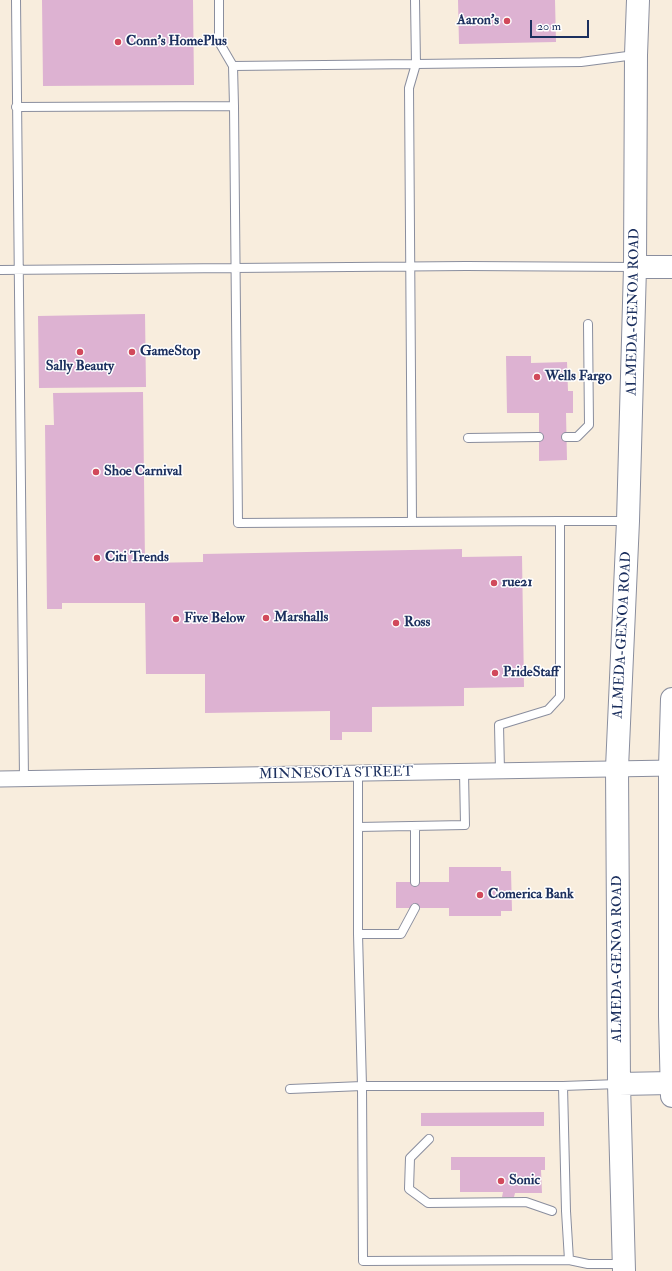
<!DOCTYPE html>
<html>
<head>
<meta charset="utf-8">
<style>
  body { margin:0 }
  #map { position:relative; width:672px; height:1271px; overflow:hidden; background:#f8eddd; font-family:"IM FELL Double Pica",serif }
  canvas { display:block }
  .scale { position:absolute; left:530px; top:20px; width:59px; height:18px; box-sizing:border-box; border:2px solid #1b2f5e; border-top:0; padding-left:5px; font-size:12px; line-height:14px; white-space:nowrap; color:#1b2f5e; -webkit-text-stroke:3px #fff; paint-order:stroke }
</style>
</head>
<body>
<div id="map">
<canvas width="672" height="1271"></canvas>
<div class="scale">20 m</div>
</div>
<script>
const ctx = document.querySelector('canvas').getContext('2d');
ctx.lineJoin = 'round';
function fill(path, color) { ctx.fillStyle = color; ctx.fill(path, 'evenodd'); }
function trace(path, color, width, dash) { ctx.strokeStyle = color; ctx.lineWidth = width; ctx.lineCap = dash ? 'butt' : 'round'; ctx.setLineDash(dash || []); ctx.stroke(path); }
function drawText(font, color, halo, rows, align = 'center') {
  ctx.font = font + ' "IM FELL Double Pica",serif'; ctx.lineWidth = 3; ctx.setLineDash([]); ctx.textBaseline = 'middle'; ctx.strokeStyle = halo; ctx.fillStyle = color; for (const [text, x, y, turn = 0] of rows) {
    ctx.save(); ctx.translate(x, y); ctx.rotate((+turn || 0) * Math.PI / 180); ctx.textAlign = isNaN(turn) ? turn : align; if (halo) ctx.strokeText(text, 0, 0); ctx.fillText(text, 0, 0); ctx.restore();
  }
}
fill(new Path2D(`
  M42,0H193L194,85L43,86Z
  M458,0H555L556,42L459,44Z
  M145,314L146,387L39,388L38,316Z
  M506,356H531V363L567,362L568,391H573V413H566L567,460L539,461V413H507Z
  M143,392L145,563L203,562V554L462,549V557L522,556L524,687L464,688V706L372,707V732H342V740H330V711L205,713V674H146L145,603H62V609H47L45,425H54L53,393Z
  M449,867H501V871H511L512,911H501V916H449V908H396V882H449Z
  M544,1112V1126H421V1113Z
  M451,1157H545V1170H541L542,1193H515L514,1197H502L503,1192H460V1170H451Z`), '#ddb2d2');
const service = new Path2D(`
  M16,0L24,779
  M415,0L416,64L581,62L635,55
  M233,66L416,64L409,88L412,522
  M234,106L238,523L560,521
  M16,107L234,106L233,66L219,42V0
  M0,270L466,266L635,267
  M566,437H577L589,425L588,324
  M468,438L539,437
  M500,771L499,725L548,710L560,697V521H627
  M358,773V934L362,1086H563L618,1084
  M415,826V882
  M358,827L465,825L464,772
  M358,934H401L415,908
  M563,1086L566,1211L569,1260L588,1264H624
  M290,1089L362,1086L363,1261L569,1260
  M429,1139L410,1158L409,1189L428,1203L526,1202L552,1211`);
const minor = new Path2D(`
  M0,779L672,768`);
const secondary = new Path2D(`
  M635,267H672
  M672,699L670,768V1016L672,1096
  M619,1084L671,1083
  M624,1271L619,1084L617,768L628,521L635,267L636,55L638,0`);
trace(service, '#8a8e9e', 10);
trace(minor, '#8a8e9e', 17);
trace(secondary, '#8a8e9e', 24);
trace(service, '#fff', 8);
trace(minor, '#fff', 15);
trace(secondary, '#fff', 22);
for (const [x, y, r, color] of [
  [507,21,4,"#d1495b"],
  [118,42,4,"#d1495b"],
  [80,352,4,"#d1495b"],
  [132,352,4,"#d1495b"],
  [537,377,4,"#d1495b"],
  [96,472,4,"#d1495b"],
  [97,558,4,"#d1495b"],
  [494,583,4,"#d1495b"],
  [266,618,4,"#d1495b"],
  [176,619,4,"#d1495b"],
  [396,623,4,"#d1495b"],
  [495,673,4,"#d1495b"],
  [480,895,4,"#d1495b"],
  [501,1181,4,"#d1495b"]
]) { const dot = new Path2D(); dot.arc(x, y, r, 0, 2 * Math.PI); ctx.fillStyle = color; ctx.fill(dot); trace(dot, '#fff', 1.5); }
drawText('bold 14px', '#1b2f5e', '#fff', [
  ["Aaron's",499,21,"right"],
  ["Conn's HomePlus",126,42],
  ["GameStop",140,352],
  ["Sally Beauty",80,367,"center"],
  ["Wells Fargo",545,377],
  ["Shoe Carnival",104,472],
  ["Citi Trends",105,558],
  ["rue21",502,583],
  ["Marshalls",274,618],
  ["Five Below",184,619],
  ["Ross",404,623],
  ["PrideStaff",503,673],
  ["Comerica Bank",488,895],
  ["Sonic",509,1181]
], 'left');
drawText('14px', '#1b2f5e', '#fff', [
  ["ALMEDA-GENOA ROAD",634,312,-89],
  ["ALMEDA-GENOA ROAD",623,635,-87],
  ["MINNESOTA STREET",336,774,-1],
  ["ALMEDA-GENOA ROAD",618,959,-90]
]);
</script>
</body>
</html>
